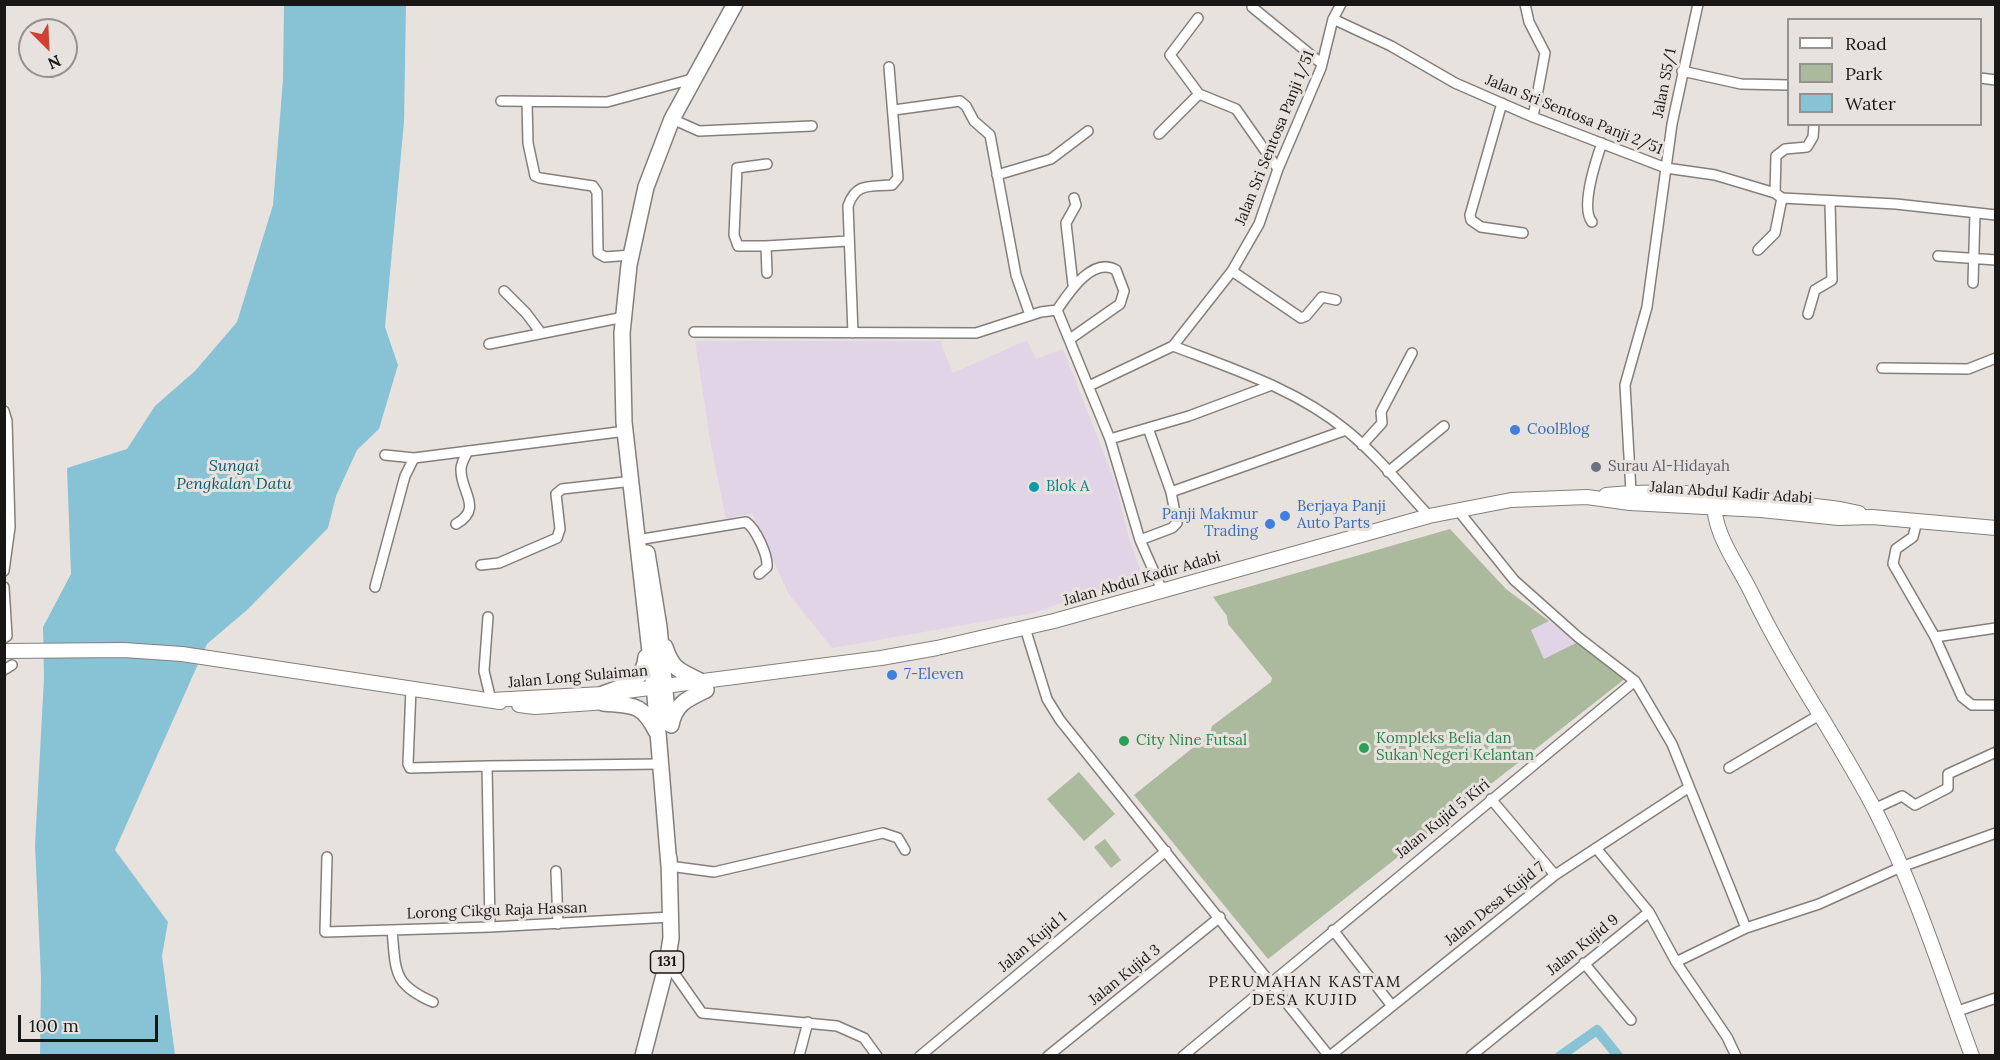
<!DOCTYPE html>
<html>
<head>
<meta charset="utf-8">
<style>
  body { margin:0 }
  #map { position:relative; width:2000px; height:1060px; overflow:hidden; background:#e8e2de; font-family:Lora,serif }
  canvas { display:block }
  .frame { position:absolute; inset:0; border:6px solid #191716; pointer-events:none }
  .legend { position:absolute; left:1787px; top:18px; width:195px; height:108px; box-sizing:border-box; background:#e8e2de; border:2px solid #95918e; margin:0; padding:8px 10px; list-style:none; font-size:18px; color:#191716 }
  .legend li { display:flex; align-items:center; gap:12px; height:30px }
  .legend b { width:30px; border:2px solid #95918e }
  .north { position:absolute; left:18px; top:18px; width:60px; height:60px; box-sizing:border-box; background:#e8e2de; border:2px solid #95918e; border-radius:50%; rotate:156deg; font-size:16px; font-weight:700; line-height:24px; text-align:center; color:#191716 }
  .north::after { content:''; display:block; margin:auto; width:21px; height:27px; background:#ce4133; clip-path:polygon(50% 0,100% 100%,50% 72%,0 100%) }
  .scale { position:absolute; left:18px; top:1015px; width:140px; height:27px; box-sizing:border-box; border:3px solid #191716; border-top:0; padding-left:8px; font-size:18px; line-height:21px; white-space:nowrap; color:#191716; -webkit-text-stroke:4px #e8e2de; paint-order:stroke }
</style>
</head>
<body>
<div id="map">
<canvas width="2000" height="1060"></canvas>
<div class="frame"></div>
<ul class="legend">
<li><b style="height:8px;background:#fff"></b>Road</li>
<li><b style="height:16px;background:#abba9d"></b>Park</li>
<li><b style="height:16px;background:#88c3d5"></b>Water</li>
</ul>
<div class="north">N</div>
<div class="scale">100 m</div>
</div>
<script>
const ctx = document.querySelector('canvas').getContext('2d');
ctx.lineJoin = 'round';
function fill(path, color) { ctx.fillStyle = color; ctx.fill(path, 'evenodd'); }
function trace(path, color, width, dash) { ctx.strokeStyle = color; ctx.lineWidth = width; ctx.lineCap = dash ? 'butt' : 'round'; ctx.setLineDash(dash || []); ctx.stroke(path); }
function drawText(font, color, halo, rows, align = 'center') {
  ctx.font = font + ' Lora,serif'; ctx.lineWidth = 6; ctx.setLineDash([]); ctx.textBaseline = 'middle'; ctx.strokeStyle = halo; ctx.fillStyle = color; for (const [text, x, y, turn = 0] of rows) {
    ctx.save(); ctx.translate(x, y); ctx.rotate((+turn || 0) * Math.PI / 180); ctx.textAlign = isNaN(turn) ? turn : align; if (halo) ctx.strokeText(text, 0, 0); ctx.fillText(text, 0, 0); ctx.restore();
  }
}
fill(new Path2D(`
  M1027,340L1036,359L1063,349L1115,482L1129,538L1142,575L1033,613L832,648L788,593L752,513L726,519L711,446L695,341H940L953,373Z
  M1549,621L1578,642L1544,659L1531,630Z`), '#e2d4e7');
fill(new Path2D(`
  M1450,529L1506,589L1549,621L1531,630L1544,659L1578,642L1626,678L1268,959L1134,795L1210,734L1212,726L1271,682L1272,678L1228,624L1227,616L1213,597Z
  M1079,772L1115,814L1084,841L1047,799Z
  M1105,839L1121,860L1111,868L1094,847Z`), '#abba9d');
fill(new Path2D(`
  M284,5H406L404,122L385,327L398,365L379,429L357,450L336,496L328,528L247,610L207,644L115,850L168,922L162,956L175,1055L40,1056L41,977L35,845L44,678L43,627L71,574L67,468L127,449L155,406L195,371L237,322L273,205L283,79Z`), '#88c3d5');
trace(new Path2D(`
  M1560,1056L1597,1030L1618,1056`), '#88c3d5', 10);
const street = new Path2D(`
  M1525,4L1529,22L1545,53L1533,117
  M1252,7L1322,64
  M1198,18L1170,55L1199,94L1236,109L1278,169
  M1333,19L1391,46L1455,83L1533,117L1666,168L1715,175L1775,193L1782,198L1896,204L1996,215
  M1682,71L1741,84L1788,85
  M1980,78L1996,80
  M501,101L607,102L692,79
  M527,102L528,143L535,176L540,178L593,186L597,192L598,253L605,257L631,255
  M1502,103L1470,215L1471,220L1481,227L1523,233
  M894,110L960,101L966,106L974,121L990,135L1016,275L1030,315
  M672,119L699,131L812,126
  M1159,134L1199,94
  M997,175L1051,159L1088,131
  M1775,193L1776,156L1785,149L1807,147L1813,137L1814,124
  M1592,222C1580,208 1596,160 1602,143
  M766,246H738L734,235L737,168L767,164
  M1758,250L1775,233L1782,198
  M1938,256L1996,260
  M1232,271L1301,318L1306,316L1322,297L1336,300
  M767,273L766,246L848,241
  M1973,283L1975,213
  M1073,285L1066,223L1076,205L1074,198
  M504,291L526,313L541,333
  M1057,310C1068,294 1092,256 1116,270L1124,291L1120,304L1070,339
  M1808,314L1815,290L1832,280L1830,202
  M694,332L976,333L1041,312L1057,310L1110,439L1140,540L1162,590
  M853,333L848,206C856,182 870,187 892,185L898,178L889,67
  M489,344L624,317
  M1173,346C1233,369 1296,389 1346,430C1377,455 1402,487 1429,516
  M1882,368L1968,369L1996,358
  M1089,386L1173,346L1232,271L1259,224L1278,169L1321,68L1333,19L1341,4
  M4,411L7,421L10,527L4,571
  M1148,428L1171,492
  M1110,439L1189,416L1272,385
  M1362,445L1382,423L1381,412L1412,353
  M385,455L414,458L626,431
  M1388,472L1444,426
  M1631,492L1625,385L1647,307L1672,124L1698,4
  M1457,509L1514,580L1578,637L1635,681L1672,744L1746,928
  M1917,521L1913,537L1896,549L1893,564L1935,637L1962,697L1972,705H1996
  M456,524C484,508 460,492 461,469C461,463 465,457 468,451
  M637,540L746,522C756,529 768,555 767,567L759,574
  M1140,540L1172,528L1177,523L1171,492L1346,430
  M481,565L499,563L557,538L560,529L556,494L562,489L633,481
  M4,587L7,636L4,638
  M375,587L405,476L414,458
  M488,617L484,671L491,700
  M1025,628L1047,699L1060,720L1329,1056
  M1935,637L1996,628
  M4,670L12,665
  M411,688L408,764L410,768L487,766
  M1729,768L1821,714
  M1491,799L1555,875
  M1874,809L1902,796L1915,805L1948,788V774L1996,752
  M327,857L325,932L490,927L671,917
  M669,866L714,872L883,833L898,838L905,850
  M556,871L558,924
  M1649,912L1676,962L1727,1037L1736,1056
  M490,927L487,766L661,764
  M392,930C396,971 392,984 433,1002
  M1333,930L1392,1006
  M1676,962L1746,928L1819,904L1901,867L1996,833
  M667,963L702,1013L837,1026L864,1038L877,1056
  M1584,963L1631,1020
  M1958,1011L1996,998
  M799,1056L808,1022
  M920,1056L1166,851
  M1048,1056L1220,917
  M1183,1056L1635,681
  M1330,1056L1555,875L1688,788
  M1471,1056L1649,912L1596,848`);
const secondary = new Path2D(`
  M1606,495C1677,487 1769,500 1840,509L1859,513
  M1714,497C1712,534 1738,564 1753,596C1789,671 1839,740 1877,814C1916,891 1942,975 1972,1056
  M4,651L124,650L182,654L500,702
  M491,700L603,694L881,658L937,648L1054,621L1429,516L1511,500L1587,497L1630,503L1761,510L1839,518L1872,517L1996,528
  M519,705L535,707L607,702`);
const primary = new Path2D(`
  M647,553L659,627L668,723
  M665,647C673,671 680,670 700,681
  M603,694C624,686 644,682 646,657
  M603,703C633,706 642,703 656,731
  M671,725C675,704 687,699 706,690
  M669,866L655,696L624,422L622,333L629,265L646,187L672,119L735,4
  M643,1056L667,963L671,938L669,858`);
trace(street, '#857f7c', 12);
trace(secondary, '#857f7c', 16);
trace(primary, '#857f7c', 18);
trace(street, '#fff', 9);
trace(secondary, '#fff', 14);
trace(primary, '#fff', 15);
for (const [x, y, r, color] of [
  [1515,430,6,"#3f7fe0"],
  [1596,467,6,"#6b7280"],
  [1034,487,6,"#0f9aa8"],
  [1285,516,6,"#3f7fe0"],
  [1270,524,6,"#3f7fe0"],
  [892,675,6,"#3f7fe0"],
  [1124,741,6,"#2e9e5b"],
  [1364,748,6,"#2e9e5b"]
]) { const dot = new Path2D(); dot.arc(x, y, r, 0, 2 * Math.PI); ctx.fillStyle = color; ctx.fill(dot); trace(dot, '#e8e2de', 2); }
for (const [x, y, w] of [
  [667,962,33]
]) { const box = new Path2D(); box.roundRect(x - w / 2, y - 11, w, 22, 4.5); ctx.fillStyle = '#e8e2de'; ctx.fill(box); trace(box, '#191716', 1.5); }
drawText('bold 14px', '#191716', null, [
  ["131",667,962]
]);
drawText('15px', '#191716', '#e8e2de', [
  ["Jalan S5/1",1665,83,-79],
  ["Jalan Sri Sentosa Panji 2/51",1574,115,22],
  ["Jalan Sri Sentosa Panji 1/51",1275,138,-68],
  ["Jalan Abdul Kadir Adabi",1731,493,4],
  ["Jalan Abdul Kadir Adabi",1142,579,-16],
  ["Jalan Long Sulaiman",578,677,-5],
  ["Jalan Kujid 5 Kiri",1443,819,-39],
  ["Jalan Desa Kujid 7",1495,904,-39],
  ["Lorong Cikgu Raja Hassan",497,911,-2],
  ["Jalan Kujid 1",1033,942,-40],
  ["Jalan Kujid 9",1583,945,-39],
  ["Jalan Kujid 3",1125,975,-39]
]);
drawText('15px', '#366cbe', '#e8e2de', [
  ["CoolBlog",1527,430],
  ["Berjaya Panji",1297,507],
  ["Auto Parts",1297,524],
  ["Panji Makmur",1258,515,"right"],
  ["Trading",1258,532,"right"],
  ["7-Eleven",904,675]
], 'left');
drawText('15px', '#5b616d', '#e8e2de', [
  ["Surau Al-Hidayah",1608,467]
], 'left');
drawText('15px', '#0d838f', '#e8e2de', [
  ["Blok A",1046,487]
], 'left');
drawText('15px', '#27864d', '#e8e2de', [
  ["Kompleks Belia dan",1376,739],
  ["Sukan Negeri Kelantan",1376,756],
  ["City Nine Futsal",1136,741]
], 'left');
drawText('italic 16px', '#0b5e70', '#e8e2de', [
  ["Sungai",234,466],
  ["Pengkalan Datu",234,484]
]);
ctx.letterSpacing = '1.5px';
drawText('16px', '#191716', '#e8e2de', [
  ["PERUMAHAN KASTAM",1305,982],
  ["DESA KUJID",1305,1000]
]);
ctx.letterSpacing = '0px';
</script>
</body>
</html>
